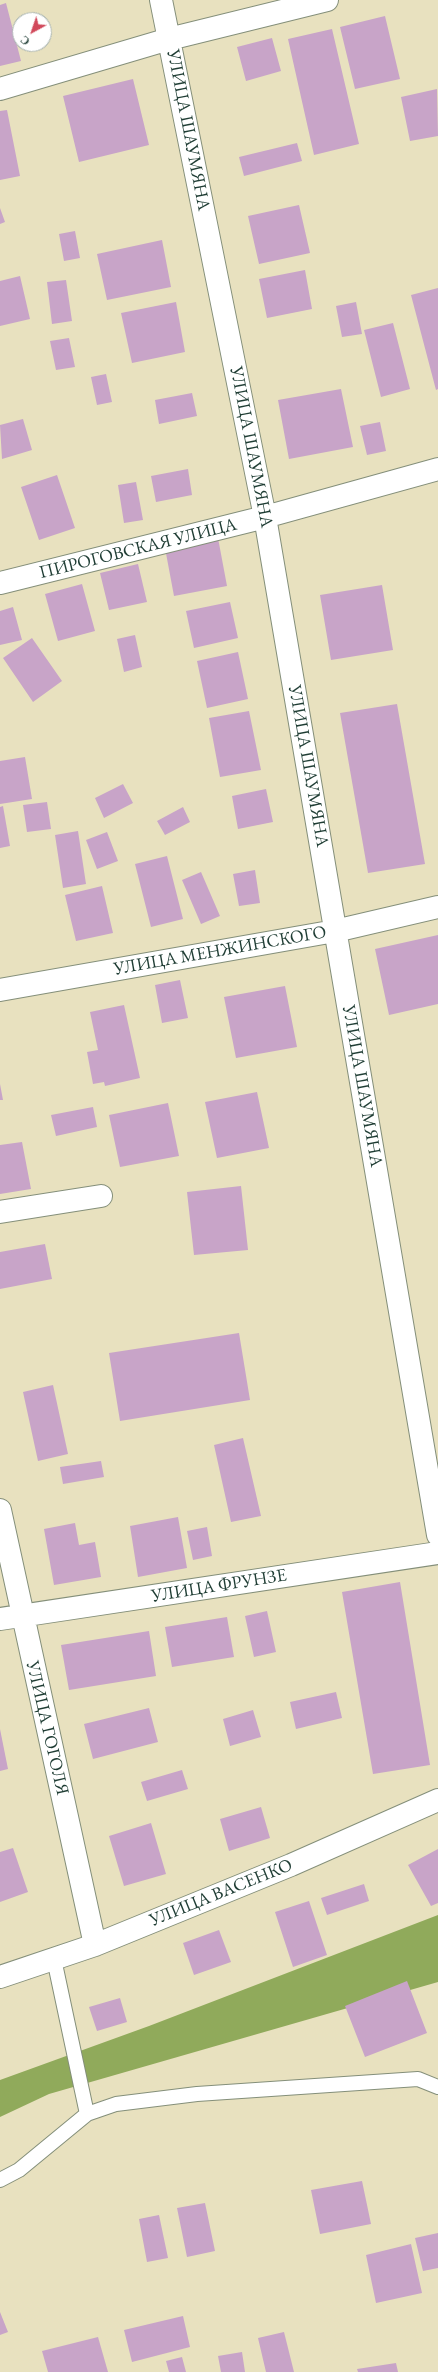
<!DOCTYPE html>
<html>
<head>
<meta charset="utf-8">
<style>
  body { margin:0 }
  #map { position:relative; width:438px; height:2372px; overflow:hidden; background:#e8e1bf; font-family:"EB Garamond",serif }
  canvas { display:block }
  .north { position:absolute; left:12px; top:12px; width:40px; height:40px; box-sizing:border-box; background:#fff; border:1px solid #a5b1ae; border-radius:50%; rotate:220deg; font-size:11px; font-weight:700; line-height:16px; text-align:center; color:#1f3d34 }
  .north::after { content:''; display:block; margin:auto; width:14px; height:18px; background:#d1495b; clip-path:polygon(50% 0,100% 100%,50% 72%,0 100%) }
</style>
</head>
<body>
<div id="map">
<canvas width="438" height="2372"></canvas>
<div class="north">С</div>
</div>
<script>
const ctx = document.querySelector('canvas').getContext('2d');
ctx.lineJoin = 'round';
function fill(path, color) { ctx.fillStyle = color; ctx.fill(path, 'evenodd'); }
function trace(path, color, width, dash) { ctx.strokeStyle = color; ctx.lineWidth = width; ctx.lineCap = dash ? 'butt' : 'round'; ctx.setLineDash(dash || []); ctx.stroke(path); }
function drawText(font, color, halo, rows, align = 'center') {
  ctx.font = font + ' "EB Garamond",serif'; ctx.lineWidth = 3; ctx.setLineDash([]); ctx.textBaseline = 'middle'; ctx.strokeStyle = halo; ctx.fillStyle = color; for (const [text, x, y, turn = 0] of rows) {
    ctx.save(); ctx.translate(x, y); ctx.rotate((+turn || 0) * Math.PI / 180); ctx.textAlign = isNaN(turn) ? turn : align; if (halo) ctx.strokeText(text, 0, 0); ctx.fillText(text, 0, 0); ctx.restore();
  }
}
fill(new Path2D(`
  M438,1915V1982L49,2094L0,2117V2080L149,2026Z`), '#90aa5b');
fill(new Path2D(`
  M6,3L21,61L0,66V5Z
  M385,16L400,79L355,89L340,27Z
  M332,29L359,144L314,155L288,39Z
  M272,38L281,71L246,81L237,47Z
  M133,79L149,145L79,162L63,96Z
  M437,89L438,136L410,141L401,97Z
  M7,110L20,176L0,180V111Z
  M297,143L302,161L244,176L239,157Z
  M299,205L310,253L259,264L248,216Z
  M0,208L5,222L0,224Z
  M75,231L80,258L64,261L59,234Z
  M162,240L171,287L107,300L97,254Z
  M305,270L312,309L267,318L259,279Z
  M20,276L30,319L0,326V281Z
  M66,280L72,321L52,324L47,282Z
  M438,288V389L436,390L411,295Z
  M176,302L185,352L132,363L121,313Z
  M356,302L362,334L342,337L336,306Z
  M393,323L410,389L381,397L364,330Z
  M69,338L75,367L56,370L50,341Z
  M106,374L112,402L97,405L91,377Z
  M341,389L353,447L289,459L278,400Z
  M192,393L197,416L159,424L155,400Z
  M23,419L32,450L2,459L0,425Z
  M380,422L386,451L367,455L360,426Z
  M188,469L192,495L156,502L151,476Z
  M57,475L75,528L39,540L21,487Z
  M136,482L143,520L124,523L118,485Z
  M218,538L227,586L174,596L165,548Z
  M138,564L147,602L109,610L100,573Z
  M82,584L95,631L58,641L45,594Z
  M382,585L393,650L331,660L320,595Z
  M230,602L238,638L194,648L186,611Z
  M13,607L22,640L0,645V611Z
  M135,635L142,667L124,672L117,639Z
  M32,638L62,681L33,702L3,658Z
  M238,652L248,699L207,708L197,661Z
  M397,704L425,864L368,873L340,713Z
  M249,711L261,770L220,777L209,718Z
  M25,757L32,799L0,804V761Z
  M123,784L133,803L104,818L95,798Z
  M266,789L273,822L238,829L232,796Z
  M47,802L51,829L27,832L23,805Z
  M3,806L10,846L0,848V807Z
  M183,807L190,822L165,835L157,821Z
  M78,831L86,884L63,888L55,835Z
  M107,832L118,861L97,869L86,840Z
  M167,856L183,919L151,927L135,864Z
  M255,870L260,903L239,906L233,874Z
  M201,872L220,916L201,924L182,880Z
  M102,886L113,933L76,941L65,895Z
  M438,935V1004L389,1015L375,949Z
  M180,980L188,1018L162,1023L155,985Z
  M285,986L297,1047L236,1058L224,997Z
  M124,1005L140,1078L105,1086L104,1082L93,1084L87,1052L98,1050L90,1012Z
  M0,1084L3,1100H0Z
  M257,1092L269,1148L217,1158L205,1102Z
  M168,1103L179,1156L120,1167L109,1115Z
  M93,1107L97,1127L56,1136L51,1115Z
  M22,1142L31,1189L0,1194V1145Z
  M241,1186L248,1250L194,1255L187,1192Z
  M45,1244L52,1279L0,1289V1252Z
  M239,1333L250,1400L120,1421L109,1353Z
  M53,1385L68,1454L38,1461L23,1392Z
  M243,1438L261,1516L231,1522L214,1445Z
  M101,1461L104,1477L63,1484L60,1467Z
  M178,1517L187,1568L138,1577L130,1526Z
  M75,1523L79,1545L95,1542L101,1577L54,1585L44,1529Z
  M207,1527L212,1556L193,1560L187,1531Z
  M400,1582L430,1765L373,1774L342,1592Z
  M267,1611L276,1652L254,1657L245,1616Z
  M227,1617L234,1657L172,1667L165,1627Z
  M149,1631L156,1676L69,1690L61,1645Z
  M336,1692L342,1718L296,1729L290,1702Z
  M149,1708L158,1742L93,1759L84,1724Z
  M253,1710L261,1737L230,1746L223,1719Z
  M0,1729L8,1769L0,1771Z
  M182,1770L188,1789L147,1801L141,1782Z
  M261,1807L270,1838L229,1851L220,1819Z
  M151,1823L166,1874L124,1886L109,1836Z
  M13,1848L28,1892L0,1902V1852Z
  M438,1849V1903L431,1906L408,1865Z
  M364,1884L369,1901L327,1915L321,1898Z
  M309,1901L327,1955L293,1967L275,1912Z
  M219,1930L231,1962L194,1975L183,1943Z
  M407,1981L427,2033L365,2057L345,2006Z
  M120,1998L127,2022L97,2031L89,2007Z
  M362,2181L371,2224L320,2234L311,2190Z
  M205,2203L215,2251L187,2257L177,2208Z
  M159,2215L168,2258L147,2262L139,2219Z
  M438,2233V2268L423,2271L415,2238Z
  M411,2244L422,2293L376,2303L366,2255Z
  M0,2312L8,2332L0,2335Z
  M183,2316L190,2347L132,2362L124,2330Z
  M284,2332L294,2372H266L258,2338Z
  M98,2337L108,2372H48L42,2351Z
  M242,2352L245,2372H221L218,2356Z
  M182,2357L186,2372H169L166,2361Z
  M396,2363L398,2372H358L357,2369Z`), '#c8a4c8');
const service = new Path2D(`
  M54,1959L87,2114
  M0,2180L19,2170L87,2114L116,2104L197,2094L418,2079L438,2087`);
const minor = new Path2D(`
  M161,0L265,517L438,1535
  M0,89L169,39L327,0
  M0,583L265,517L438,469
  M0,990L335,931L438,907
  M0,1212L101,1196
  M0,1510L95,1945
  M0,1619L438,1553
  M0,1977L95,1945L291,1865L438,1800`);
trace(service, '#848f7a', 16);
trace(minor, '#848f7a', 24);
trace(service, '#fff', 14);
trace(minor, '#fff', 22);
drawText('18px', '#1f3d34', '#fff', [
  ["УЛИЦА ШАУМЯНА",188,130,79],
  ["УЛИЦА ШАУМЯНА",251,447,79],
  ["ПИРОГОВСКАЯ УЛИЦА",138,549,-14],
  ["УЛИЦА ШАУМЯНА",308,766,80],
  ["УЛИЦА МЕНЖИНСКОГО",220,951,-10],
  ["УЛИЦА ШАУМЯНА",362,1086,80],
  ["УЛИЦА ФРУНЗЕ",219,1586,-9],
  ["УЛИЦА ГОГОЛЯ",47,1728,77],
  ["УЛИЦА ВАСЕНКО",221,1893,-22]
]);
</script>
</body>
</html>
